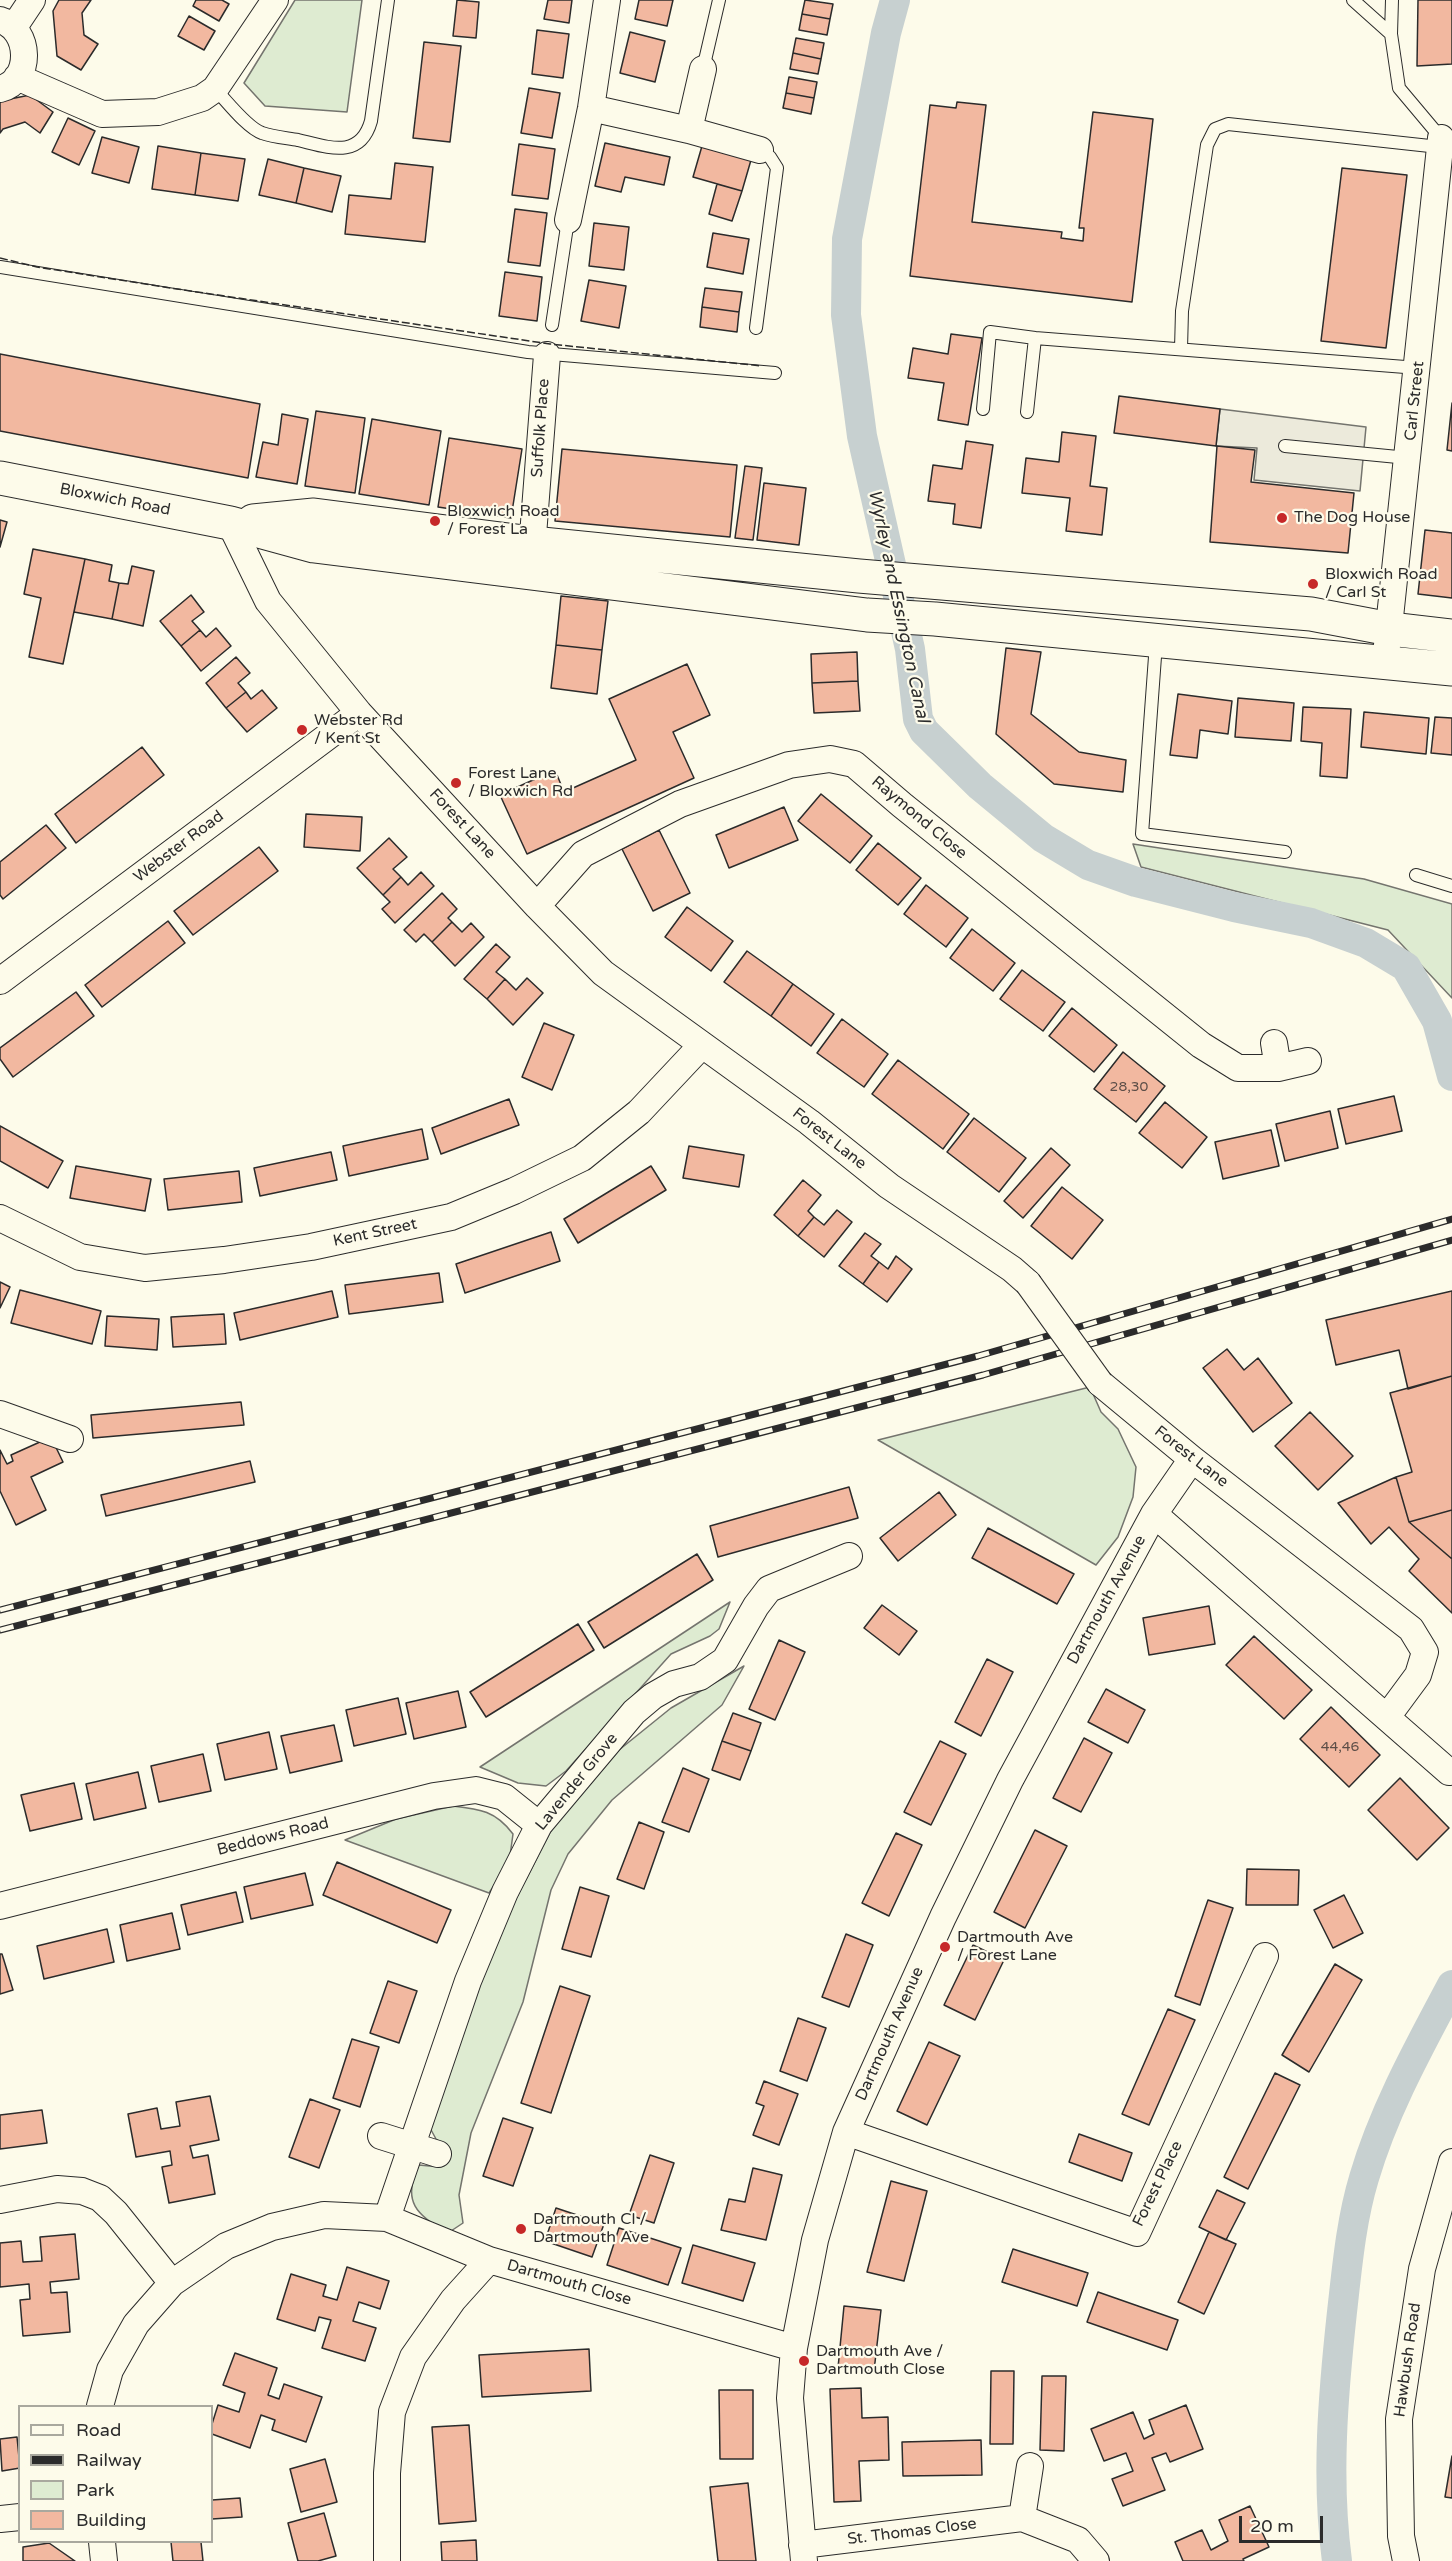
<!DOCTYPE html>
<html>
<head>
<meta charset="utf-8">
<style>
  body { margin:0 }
  #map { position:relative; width:1452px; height:2561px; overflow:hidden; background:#fdfbea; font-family:"Varela Round",sans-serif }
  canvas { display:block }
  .legend { position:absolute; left:18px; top:2405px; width:195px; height:138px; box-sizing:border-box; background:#fdfbea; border:2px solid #a9a89e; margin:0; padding:8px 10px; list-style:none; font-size:18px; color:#2b2b2b }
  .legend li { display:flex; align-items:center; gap:12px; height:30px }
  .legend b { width:30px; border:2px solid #a9a89e }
  .scale { position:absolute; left:1239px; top:2516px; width:84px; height:27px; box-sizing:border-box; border:3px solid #2b2b2b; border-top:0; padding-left:8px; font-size:18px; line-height:21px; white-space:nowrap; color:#2b2b2b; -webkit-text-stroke:4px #fdfbea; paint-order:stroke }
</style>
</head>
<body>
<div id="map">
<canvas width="1452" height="2561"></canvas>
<ul class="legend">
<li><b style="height:8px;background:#fdfbea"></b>Road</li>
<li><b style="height:8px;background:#2b2b2b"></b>Railway</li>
<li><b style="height:16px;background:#deebd1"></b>Park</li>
<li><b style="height:16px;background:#f2b8a0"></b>Building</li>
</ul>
<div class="scale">20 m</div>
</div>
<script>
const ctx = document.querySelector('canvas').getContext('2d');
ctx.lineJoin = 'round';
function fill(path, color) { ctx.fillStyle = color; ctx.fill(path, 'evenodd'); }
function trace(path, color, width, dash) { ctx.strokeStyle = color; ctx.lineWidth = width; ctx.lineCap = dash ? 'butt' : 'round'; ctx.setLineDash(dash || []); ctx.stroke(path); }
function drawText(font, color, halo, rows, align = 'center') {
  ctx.font = font + ' "Varela Round",sans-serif'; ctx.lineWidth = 4.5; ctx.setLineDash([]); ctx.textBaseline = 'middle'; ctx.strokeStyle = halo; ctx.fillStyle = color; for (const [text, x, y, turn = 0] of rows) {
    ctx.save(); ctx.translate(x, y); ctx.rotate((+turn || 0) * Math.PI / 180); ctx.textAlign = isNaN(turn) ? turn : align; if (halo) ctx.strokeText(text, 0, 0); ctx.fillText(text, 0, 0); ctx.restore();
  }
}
const green = new Path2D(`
  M295,0H362L347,112L265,106L244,83Z
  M1133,844L1364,879L1452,904V998L1388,930L1141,867Z
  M1090,1387L1101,1412L1118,1429L1136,1467L1133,1497L1118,1537L1096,1565L878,1440Z
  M730,1602L719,1629L710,1636L671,1654L566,1771L546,1786L518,1783L480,1767Z
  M744,1666L722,1705L612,1800L568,1854L551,1890L523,2002L471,2133L459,2195L463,2223L448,2233C417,2216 401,2201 419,2165L440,2167L446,2146L436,2139L430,2128L493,1943L553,1827L619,1750L671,1708Z
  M453,1806C480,1809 496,1811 513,1834L509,1863L489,1893L345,1840L396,1819Z`);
fill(green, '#deebd1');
trace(green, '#74746e', 1.5);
const parking = new Path2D(`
  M1220,409L1366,427L1360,491L1254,480L1257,448L1216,446Z`);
fill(parking, '#eceadb');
trace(parking, '#74746e', 1.5);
trace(new Path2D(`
  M895,0L886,33L847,239L846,315L862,436L910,649L918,719L924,731L980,786L1043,838L1088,865L1136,882L1234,907L1311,923L1366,943L1406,967L1437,1021L1452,1076
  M1337,2561C1326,2479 1333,2395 1342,2312C1347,2268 1351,2221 1364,2178C1384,2110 1419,2047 1452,1985`), '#c7d0d0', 30);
const building = new Path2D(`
  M59,0H91L82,13L84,35L98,44L81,70L57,56L53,11Z
  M196,0H222L229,4L219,21L193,6Z
  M457,0L479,2L476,38L453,36Z
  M548,0H572L569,23L544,19Z
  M639,0H673L667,26L635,19Z
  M805,0L833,4L830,19L802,14Z
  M1418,0H1452V64L1417,66Z
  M802,14L830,19L827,35L799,30Z
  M189,16L215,31L204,50L178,36Z
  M537,30L569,34L563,78L532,74Z
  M630,32L665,41L655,82L620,73Z
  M796,38L824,43L821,59L793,53Z
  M424,42L461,46L450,142L413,138Z
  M793,53L821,59L818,74L790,69Z
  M789,77L817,82L814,98L786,93Z
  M529,88L560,93L552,138L521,133Z
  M786,93L814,98L811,114L783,108Z
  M30,95L53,112L40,133L25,122L3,129L0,133V101Z
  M957,102L986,105L972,222L1062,232L1061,238L1083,241L1084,228H1079L1093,112L1153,119L1132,302L910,276L930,105L956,108Z
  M68,118L95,131L79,165L52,152Z
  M102,137L139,147L129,183L92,173Z
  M605,143L670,157L664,185L625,177L621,192L595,186Z
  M519,144L555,149L548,199L512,195Z
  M158,146L201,153L195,195L152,189Z
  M702,146L751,160L742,191L693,177Z
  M201,153L245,159L238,201L195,195Z
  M268,159L304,168L296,203L259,195Z
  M395,163L433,167L425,242L345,234L349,195L391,199Z
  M304,168L341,176L332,212L296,203Z
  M1342,168L1407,175L1386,348L1321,341Z
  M717,184L742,191L732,221L709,214Z
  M515,209L547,213L540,266L508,262Z
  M594,223L629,227L624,270L589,266Z
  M713,233L749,239L743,274L707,267Z
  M505,272L542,277L537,321L499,316Z
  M589,280L626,286L619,328L581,321Z
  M705,288L742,292L739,312L702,307Z
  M702,307L739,312L737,332L700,327Z
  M951,334L982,338L968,425L938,420L944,383L908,378L913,348L948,354Z
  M0,354L260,404L248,478L0,431Z
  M1119,396L1220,409L1216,446L1114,433Z
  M1452,403V451L1447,450Z
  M316,411L365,418L355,493L305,486Z
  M282,414L308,419L297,484L256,477L263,442L278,445Z
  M372,419L441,431L429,505L359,494Z
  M1062,432L1096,436L1090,486L1107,488L1102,535L1066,531L1070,498L1022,493L1026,458L1059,462Z
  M449,438L522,449L511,518L438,507Z
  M966,441L993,445L981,528L953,524L955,504L928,501L933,465L962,469Z
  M1217,446L1255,450L1251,482L1354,493L1348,553L1210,542Z
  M562,449L737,465L730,537L555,521Z
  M745,466L762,468L753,540L735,538Z
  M764,483L806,488L799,545L757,540Z
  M0,520L7,522L0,547Z
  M1425,530L1452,533V598L1418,594Z
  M33,549L85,559L63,664L29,657L41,598L24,594Z
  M85,559L112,565L109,581L119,583L112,619L74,612Z
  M132,566L154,571L143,626L112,619L119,583L128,584Z
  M191,595L204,612L192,621L200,630L181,646L160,621Z
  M561,596L608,601L602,650L556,645Z
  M216,628L231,646L201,671L181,646L200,630L206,637Z
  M556,645L602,650L597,694L551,688Z
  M1006,648L1041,652L1031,714L1079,752L1126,760L1123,792L1054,784L996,734Z
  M857,652L858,681L812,683L811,654Z
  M236,657L250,673L238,683L246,692L226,708L206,683Z
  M687,664L710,715L673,732L694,778L527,854L500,795L555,770L564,792L636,760L609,699Z
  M858,681L860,711L814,713L812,683Z
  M262,690L277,708L247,732L226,708L246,692L251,699Z
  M1178,694L1232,701L1228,734L1200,730L1197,758L1170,755Z
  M1238,698L1294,703L1291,741L1235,737Z
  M1303,707L1351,709L1347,778L1320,776L1322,743L1301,741Z
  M1364,712L1429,718L1426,754L1361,747Z
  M1435,717L1452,718V755L1431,753Z
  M142,747L164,775L76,843L55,814Z
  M821,794L872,836L850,863L798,821Z
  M784,807L798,840L729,868L716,835Z
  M306,814L362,817L360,851L304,847Z
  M46,825L66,848L3,899L0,895V862Z
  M659,830L690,893L653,911L622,849Z
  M389,838L407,857L393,869L401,877L383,895L357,868Z
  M878,843L921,878L898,905L856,870Z
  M259,847L278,871L193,935L174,911Z
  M421,872L434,886L395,923L382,909L390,902L383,895L401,877L408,885Z
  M926,885L968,918L946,947L904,914Z
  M442,893L457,909L448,918L452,922L432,942L424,934L416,942L404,930Z
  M687,907L733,941L711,971L665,937Z
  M168,921L185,943L102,1007L85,985Z
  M452,922L462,932L471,923L484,937L455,966L432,942Z
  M972,929L1015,963L993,991L950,958Z
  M496,944L510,957L496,972L505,979L487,999L464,979Z
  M747,951L793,984L771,1016L724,982Z
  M1022,970L1065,1002L1043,1031L1000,999Z
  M527,978L543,993L513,1025L487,999L505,979L516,990Z
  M793,984L834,1014L811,1046L771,1016Z
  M76,992L94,1016L13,1077L0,1059V1048Z
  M1072,1008L1117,1045L1094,1072L1049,1036Z
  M842,1019L888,1054L864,1087L817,1053Z
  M544,1023L574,1035L552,1090L522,1077Z
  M1123,1052L1165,1086L1136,1122L1094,1089Z
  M898,1060L969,1114L943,1149L872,1094Z
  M1394,1096L1402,1131L1346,1144L1338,1109Z
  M509,1099L519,1125L441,1154L432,1128Z
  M1165,1102L1207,1137L1182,1168L1139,1133Z
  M1330,1111L1338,1148L1285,1161L1276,1124Z
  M974,1118L1026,1158L999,1192L947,1152Z
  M0,1126L63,1161L48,1188L0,1161Z
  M422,1129L428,1159L349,1176L343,1146Z
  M1271,1130L1279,1166L1223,1179L1215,1142Z
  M689,1146L744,1155L739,1187L683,1178Z
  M1051,1148L1070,1165L1023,1218L1004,1201Z
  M331,1152L337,1180L260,1196L254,1168Z
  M76,1166L151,1179L145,1211L70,1198Z
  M651,1166L666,1190L578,1243L564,1219Z
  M239,1171L242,1202L168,1210L164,1179Z
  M803,1180L821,1195L808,1211L814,1217L798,1236L774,1215Z
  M1062,1187L1103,1220L1072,1259L1031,1226Z
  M837,1210L852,1222L824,1257L798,1236L814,1217L824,1225Z
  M551,1232L560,1261L465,1293L456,1264Z
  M865,1233L881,1244L871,1256L879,1262L863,1284L839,1266Z
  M896,1256L912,1269L887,1302L863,1284L879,1262L888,1269Z
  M439,1273L443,1302L349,1314L345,1285Z
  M0,1282L10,1287L0,1308Z
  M20,1290L101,1311L92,1344L11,1323Z
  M332,1291L338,1317L240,1340L234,1313Z
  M1452,1291V1376L1408,1389L1399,1350L1336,1365L1326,1320Z
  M224,1314L226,1344L173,1347L171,1317Z
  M107,1316L159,1319L157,1350L105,1346Z
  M1227,1349L1244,1370L1258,1358L1292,1403L1253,1432L1203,1368Z
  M1452,1376V1510L1409,1522L1396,1477L1412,1472L1390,1393Z
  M241,1402L244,1425L93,1438L91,1415Z
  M1310,1412L1353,1456L1318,1490L1275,1446Z
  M51,1437L63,1462L31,1477L46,1510L16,1525L0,1491V1450L7,1464L13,1461L11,1455Z
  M250,1461L255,1482L106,1516L101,1495Z
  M1396,1477L1409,1522L1452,1559V1613L1409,1571L1419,1559L1389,1527L1371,1544L1338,1503Z
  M849,1487L858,1518L718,1557L710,1526Z
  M939,1492L956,1515L898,1561L880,1538Z
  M1452,1510V1559L1409,1522Z
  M988,1528L1074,1574L1057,1604L972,1558Z
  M697,1554L713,1580L604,1648L588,1622Z
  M882,1605L917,1631L899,1655L864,1628Z
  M1209,1606L1215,1644L1149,1655L1143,1618Z
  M578,1624L594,1650L486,1717L470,1692Z
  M1254,1636L1312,1690L1284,1719L1226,1665Z
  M779,1640L805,1652L775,1720L749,1709Z
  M987,1659L1013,1672L981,1736L955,1722Z
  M1106,1689L1145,1710L1128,1743L1088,1722Z
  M458,1691L466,1727L414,1739L406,1703Z
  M398,1698L406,1734L354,1746L346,1710Z
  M1331,1707L1380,1755L1349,1787L1300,1739Z
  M733,1713L761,1723L751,1751L722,1741Z
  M334,1725L342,1761L290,1773L281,1736Z
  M269,1732L277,1769L225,1780L217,1744Z
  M1084,1738L1112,1753L1081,1812L1053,1798Z
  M722,1741L751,1751L740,1780L712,1770Z
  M940,1741L966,1754L931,1825L904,1812Z
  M203,1754L211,1791L159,1802L151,1766Z
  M683,1768L709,1779L689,1832L662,1822Z
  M138,1772L146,1808L94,1820L86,1784Z
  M1400,1778L1449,1828L1417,1860L1368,1810Z
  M74,1783L82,1819L30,1831L21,1795Z
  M639,1822L664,1832L644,1889L617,1879Z
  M1035,1830L1067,1846L1025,1928L994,1912Z
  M896,1833L922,1845L889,1916L862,1903Z
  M337,1862L451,1910L437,1943L323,1895Z
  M1247,1869L1299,1870L1298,1905H1246Z
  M305,1873L313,1905L251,1919L244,1887Z
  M580,1887L609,1896L591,1957L562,1949Z
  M236,1892L243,1922L188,1935L181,1905Z
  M1344,1895L1363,1933L1333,1948L1314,1910Z
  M1208,1900L1233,1908L1200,2005L1175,1996Z
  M172,1913L180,1949L127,1961L120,1925Z
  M107,1929L114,1962L44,1979L37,1946Z
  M846,1934L873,1945L849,2007L822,1997Z
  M973,1945L1004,1960L975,2020L944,2005Z
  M0,1954H2L13,1990L0,1994Z
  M1335,1964L1362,1980L1309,2072L1282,2055Z
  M388,1981L417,1991L399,2043L370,2033Z
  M560,1986L590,1996L551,2113L521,2103Z
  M1168,2009L1195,2020L1149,2125L1122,2114Z
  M798,2018L826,2028L807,2081L780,2071Z
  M352,2039L379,2047L360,2107L333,2098Z
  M929,2042L960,2056L927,2125L897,2111Z
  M1275,2073L1300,2085L1248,2189L1224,2177Z
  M764,2081L798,2094L779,2145L753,2135L764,2106L756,2103Z
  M210,2096L219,2140L190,2146L193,2158L208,2155L215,2194L169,2203L162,2167L172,2165L170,2151L136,2157L128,2114L157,2108L161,2129L180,2126L176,2102Z
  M310,2099L340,2110L319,2168L289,2157Z
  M42,2110L47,2143L0,2149V2115Z
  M503,2118L533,2128L513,2186L483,2176Z
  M1079,2134L1132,2153L1122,2181L1069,2162Z
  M650,2155L674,2163L654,2223L629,2215Z
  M753,2168L782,2175L766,2240L721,2230L729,2199L745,2202Z
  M891,2181L927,2191L904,2281L867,2272Z
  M1217,2190L1245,2203L1226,2240L1199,2227Z
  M556,2208L604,2224L592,2257L545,2241Z
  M619,2228L681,2248L668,2285L607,2265Z
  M1209,2232L1236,2244L1204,2314L1178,2302Z
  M75,2234L79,2279L50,2282L51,2293L67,2292L70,2332L23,2336L20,2300L30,2299L29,2284L0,2287V2243L21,2241L23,2262L42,2261L40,2237Z
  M693,2245L755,2263L743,2301L682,2283Z
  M1013,2249L1088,2273L1077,2306L1002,2282Z
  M347,2267L389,2281L380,2309L359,2302L353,2321L376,2328L365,2361L322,2348L331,2320L319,2317L315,2331L277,2319L291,2274L326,2285L323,2296L337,2300Z
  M1098,2292L1178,2320L1167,2350L1087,2322Z
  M844,2306L881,2310L874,2371L838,2368Z
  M589,2349L591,2391L482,2397L479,2355Z
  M235,2353L277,2368L268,2395L279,2399L284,2384L322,2397L306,2442L272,2430L275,2420L261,2415L250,2448L212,2434V2424L218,2405L239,2412L245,2393L223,2385Z
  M991,2371H1014L1013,2444H990Z
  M1042,2376H1066L1064,2451L1040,2450Z
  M861,2388L862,2418L888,2417L889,2460L859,2461L861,2501L834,2502L830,2389Z
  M719,2390H753V2459H720Z
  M1186,2405L1203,2449L1170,2462L1166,2453L1152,2458L1165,2490L1123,2506L1112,2479L1133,2471L1126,2453L1104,2461L1091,2429L1133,2412L1144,2439L1154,2434L1149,2420Z
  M469,2425L476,2521L439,2524L432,2427Z
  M17,2437L20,2468L2,2471L0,2439Z
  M981,2440L982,2475L903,2476L902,2442Z
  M1452,2456V2498L1445,2497Z
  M325,2459L337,2502L301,2512L290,2469Z
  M748,2483L756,2561H718L710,2487Z
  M240,2498L242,2517L212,2519V2500Z
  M1250,2506L1269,2547L1243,2559L1244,2561H1183L1175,2542L1202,2530L1211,2550L1228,2541L1219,2520Z
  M324,2513L336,2556L318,2561H298L288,2523Z
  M476,2540L477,2561H442L441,2542Z
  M171,2542H201L203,2561H173Z
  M49,2543L75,2561H23V2547Z`);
fill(building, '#f2b8a0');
trace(building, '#2b2b2b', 1.5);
const service = new Path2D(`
  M1353,0L1391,34
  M1392,0L1391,34L1399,88L1441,138
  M703,69L719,0
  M215,89C226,100 247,128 262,133C273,137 287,138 298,140C328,147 360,160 371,121L388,0
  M0,267L528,352L775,373
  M552,325L568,220
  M756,328L777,168L770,157L760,150
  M1035,338L1418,368
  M1181,349L1182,311L1207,145L1215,129L1228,124L1439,147
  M983,409L990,332L1035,338L1027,412
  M1285,446L1408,458
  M1156,643L1142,834L1285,852
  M1416,875L1452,886`);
const minor = new Path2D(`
  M0,20C31,29 33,81 0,89
  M14,27L32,0
  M17,77L102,114L158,112L202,98L215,89L275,0
  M591,108L689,130L760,150
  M689,130L703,69
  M568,220L591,108L607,0
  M230,523L268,601L359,713L537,906L603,973L809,1122L889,1186L1012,1269L1028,1283
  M531,561L547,355
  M1385,664L1441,138
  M537,906L583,854L680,804L789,765L830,759L854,764L902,805L1201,1045L1238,1068H1278L1308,1061
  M0,981L359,713
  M1274,1043L1278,1068
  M0,1218L80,1257L145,1268L224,1260L311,1247L451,1217L514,1191L582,1158L639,1112L702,1045
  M1100,1383L1192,1459L1411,1629L1425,1652L1418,1675L1387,1717
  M0,1414L70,1439
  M1154,1514L1449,1772
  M0,1906L434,1796L476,1790L504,1797L539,1825
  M846,2132L1137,2233L1265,1956
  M381,2136L438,2154
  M0,2200L57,2189L82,2191L100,2198L116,2213L172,2283
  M387,2218L468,1981L505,1892L539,1825L634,1712L653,1696L674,1684L700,1677L725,1660L756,1606L769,1589L849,1556
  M100,2406L110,2370L136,2324L172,2283L226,2246L272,2227L324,2215L387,2218L489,2260L794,2348
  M1022,2518L1030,2466
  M0,2519L20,2517
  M102,2542L104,2561
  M802,2545L1022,2518L1078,2540L1096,2561
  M387,2561V2473L392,2412L413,2357L453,2300L489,2260
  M804,2561L790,2398L794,2348L815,2240L846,2132L943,1917L1010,1780L1154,1514L1192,1459
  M1406,2561L1401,2536L1399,2419L1422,2269L1452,2162`);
const secondary = new Path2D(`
  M0,478L230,523L314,546L867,615L935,619L1452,669
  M253,521L314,515L532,543L859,576L1311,614L1390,629L1452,636`);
trace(service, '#2b2b2b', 14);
trace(minor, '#2b2b2b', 28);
trace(secondary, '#2b2b2b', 35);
trace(service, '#fdfbea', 12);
trace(minor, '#fdfbea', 26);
trace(secondary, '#fdfbea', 33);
const rail = new Path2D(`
  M0,1610L978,1356L1452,1219
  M0,1630L983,1375L1452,1240`);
trace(rail, '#2b2b2b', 7);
trace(rail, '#fdfbea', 4.5, [14]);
const minorBridge = new Path2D(`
  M1028,1283L1100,1383`);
trace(minorBridge, '#2b2b2b', 28, []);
trace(minorBridge, '#fdfbea', 26);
trace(new Path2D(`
  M0,258L37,267L177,289L550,344L762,366`), '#2b2b2b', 1.5, [8, 3]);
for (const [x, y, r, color] of [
  [1282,518,6,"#c62828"],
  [435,521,6,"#c62828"],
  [1313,584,6,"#c62828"],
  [302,730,6,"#c62828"],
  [456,783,6,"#c62828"],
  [945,1947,6,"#c62828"],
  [521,2229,6,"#c62828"],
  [804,2361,6,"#c62828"]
]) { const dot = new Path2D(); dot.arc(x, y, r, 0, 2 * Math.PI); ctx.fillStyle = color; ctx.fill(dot); trace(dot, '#fdfbea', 2); }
drawText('14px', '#5d4e48', null, [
  ["28,30",1129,1087],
  ["44,46",1340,1747]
]);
drawText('16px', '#2b2b2b', '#fdfbea', [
  ["Carl Street",1415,401,-84],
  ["Suffolk Place",541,428,-86],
  ["Bloxwich Road",115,500,11],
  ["Raymond Close",919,818,40],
  ["Forest Lane",462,824,47],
  ["Webster Road",179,847,-37],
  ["Forest Lane",829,1139,38],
  ["Kent Street",375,1233,-12],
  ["Forest Lane",1191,1457,38],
  ["Dartmouth Avenue",1107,1600,-61],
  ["Lavender Grove",577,1782,-51],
  ["Beddows Road",273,1837,-14],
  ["Dartmouth Avenue",890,2034,-66],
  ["Forest Place",1158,2184,-64],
  ["Dartmouth Close",569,2283,16],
  ["Hawbush Road",1408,2360,-82],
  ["St. Thomas Close",912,2532,-7]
]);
drawText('16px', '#2b2b2b', '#fdfbea', [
  ["Bloxwich Road",447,512],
  ["/ Forest La",447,530],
  ["The Dog House",1294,518],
  ["Bloxwich Road",1325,575],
  ["/ Carl St",1325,593],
  ["Webster Rd",314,721],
  ["/ Kent St",314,739],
  ["Forest Lane",468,774],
  ["/ Bloxwich Rd",468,792],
  ["Dartmouth Ave",957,1938],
  ["/ Forest Lane",957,1956],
  ["Dartmouth Cl /",533,2220],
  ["Dartmouth Ave",533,2238],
  ["Dartmouth Ave /",816,2352],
  ["Dartmouth Close",816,2370]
], 'left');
drawText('italic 18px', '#2b2b2b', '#fdfbea', [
  ["Wyrley and Essington Canal",898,606,78]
]);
</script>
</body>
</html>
